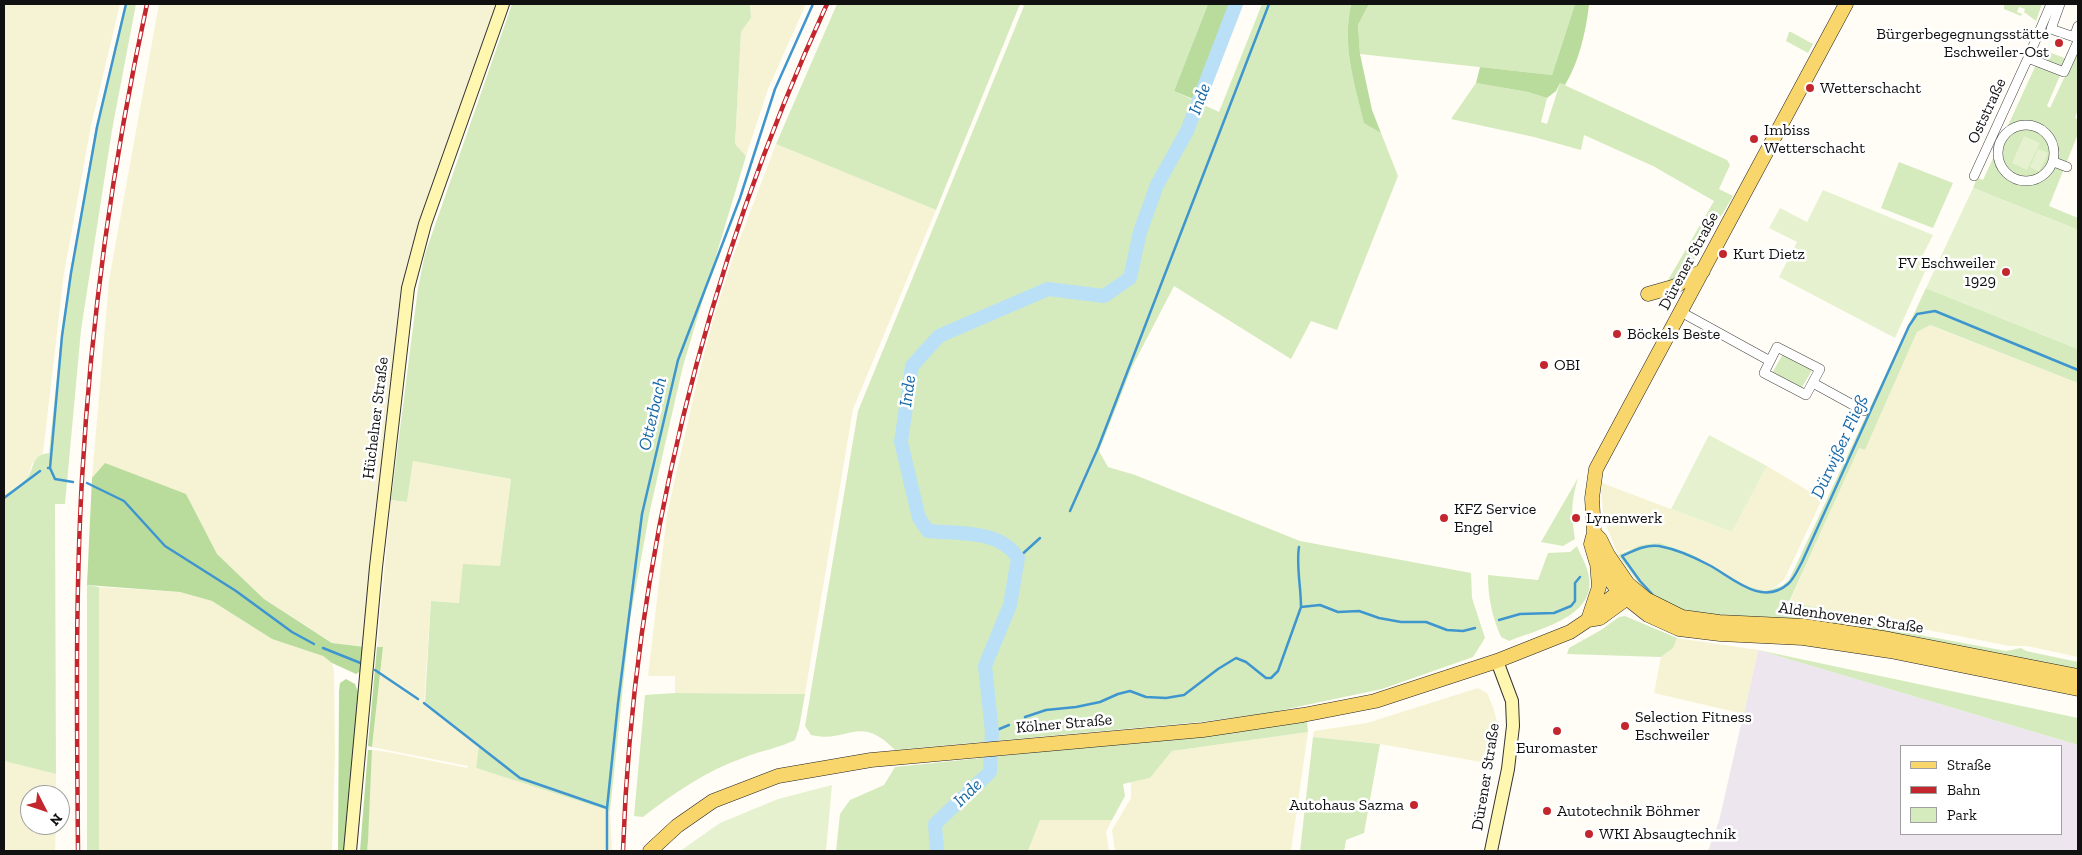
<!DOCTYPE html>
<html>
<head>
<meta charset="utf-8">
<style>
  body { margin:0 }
  #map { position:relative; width:2082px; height:855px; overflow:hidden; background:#fffdf5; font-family:"Zilla Slab",serif }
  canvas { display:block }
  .frame { position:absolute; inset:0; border:5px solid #111; pointer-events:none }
  .legend { position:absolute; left:1900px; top:745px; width:162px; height:90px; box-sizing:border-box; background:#fff; border:1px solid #a0a0a0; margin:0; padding:6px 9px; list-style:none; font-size:15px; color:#111 }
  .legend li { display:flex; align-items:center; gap:10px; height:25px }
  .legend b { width:25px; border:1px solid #a0a0a0 }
  .north { position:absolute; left:20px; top:785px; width:50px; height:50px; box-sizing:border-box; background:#fff; border:1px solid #a0a0a0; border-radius:50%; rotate:131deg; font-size:14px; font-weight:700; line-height:20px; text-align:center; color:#111 }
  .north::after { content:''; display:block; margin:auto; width:18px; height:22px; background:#c4262e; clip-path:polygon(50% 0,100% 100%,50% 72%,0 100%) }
</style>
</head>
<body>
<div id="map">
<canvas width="2082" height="855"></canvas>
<div class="frame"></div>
<ul class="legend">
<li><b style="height:6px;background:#f9d66b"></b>Straße</li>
<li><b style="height:6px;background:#c4262e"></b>Bahn</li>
<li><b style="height:14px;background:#d5ebbd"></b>Park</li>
</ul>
<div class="north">N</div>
</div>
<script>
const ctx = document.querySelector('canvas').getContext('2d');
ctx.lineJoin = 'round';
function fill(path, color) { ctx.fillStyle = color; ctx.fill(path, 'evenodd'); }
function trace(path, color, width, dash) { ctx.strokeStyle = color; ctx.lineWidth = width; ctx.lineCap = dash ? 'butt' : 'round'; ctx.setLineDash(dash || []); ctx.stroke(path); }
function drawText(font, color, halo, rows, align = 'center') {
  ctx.font = font + ' "Zilla Slab",serif'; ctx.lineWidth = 5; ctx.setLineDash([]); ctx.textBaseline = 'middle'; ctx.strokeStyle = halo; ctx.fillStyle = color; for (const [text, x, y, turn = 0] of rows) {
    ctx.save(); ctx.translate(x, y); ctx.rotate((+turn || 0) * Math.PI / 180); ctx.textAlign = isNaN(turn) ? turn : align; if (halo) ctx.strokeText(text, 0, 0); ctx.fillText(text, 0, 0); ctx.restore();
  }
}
fill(new Path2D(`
  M1758,650L2078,745V851H1708L1719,821ZM1901,746H2061V834H1901Z`), '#eee6ef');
fill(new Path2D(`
  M4,4H120L91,126L64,273L43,453L32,464L28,477L4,496Z
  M159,4H496L411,248L403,286L365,647L333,643L264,599L217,554L186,494L92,478L109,280Z
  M750,4H806L768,89L746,156L735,145L741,32L751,18Z
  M776,144L936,210L853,409L805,694L675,693V676H648L667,514L698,377L714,317L733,257Z
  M1929,325L2078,383V657L2027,646H2010L1789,603L1859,447L1865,450L1917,332Z
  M413,461L511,479L500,566L459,603L431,601L424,704L479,747L476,768L610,811L612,851H367L372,750L388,752L467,768L468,766L372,747L383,648L377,647L391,500L407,502Z
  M1767,466L1822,499L1784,580L1775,587L1765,591L1744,585L1691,554L1660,543L1626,550L1618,555L1604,520L1601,492L1602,483L1732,532Z
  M99,587L180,592L212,601L272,639L323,656L332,663L334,671L335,752L332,851H99Z
  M1677,638L1758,650L1744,714L1654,693L1661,657L1673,648Z
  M1478,688L1487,693L1493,707L1497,721L1492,764L1380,744L1313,737L1314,731L1367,723Z
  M1308,732L1291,851H1115L1112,830L1131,798V782L1150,778L1172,751Z
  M4,761L56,774V795H30V825H56L55,851H4Z
  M1040,819L1112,820L1106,832L1109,851H1028Z`), '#f6f3d4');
fill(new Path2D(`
  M125,4H136L112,130L81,330L65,504H55L56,774L4,761V496C11,490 20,485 27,478C35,469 30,455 49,453L61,336L70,273L96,126Z
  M512,4H750L751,18L741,32L735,144L746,156L683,366L650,510L630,619L610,811L476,768L479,745L425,702L431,601L459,603L463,564L500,566L511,479L413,461L407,502L391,500L418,288L425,254Z
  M837,4H1208L1174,91L1219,112L1262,4H1351C1342,47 1354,81 1364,122L1381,133L1398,176L1337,330L1311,321L1291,359L1174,286L1132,367L1099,451L1108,467L1135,475L1300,541L1471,573L1472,598L1485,638L1473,657L1382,689L1268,713L1201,722L895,750C858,713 849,744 811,735L805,726L858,411L1024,6L1020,4L936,210L776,144Z
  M1369,4H1575L1552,75L1360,54L1358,25Z
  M2004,4H2042L2036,21L2024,12L2025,9L2019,7L2017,12L2022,14L2021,16L2004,9Z
  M1789,32H1791L1813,44L1808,53L1786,41Z
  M2078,48V109L2075,118L2078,119V134L2049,206L2078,218V230L1973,188L1977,178L1983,180L2034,69L2041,49L2067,59L2047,106L2050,108Z
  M1476,83L1528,92L1547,98L1541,122L1547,124L1560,83L1727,160L1730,165L1719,189L1733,196L1723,213L1710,230L1688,271L1664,287L1714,201L1653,166L1584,135L1581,150L1534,137L1451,119Z
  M1899,162L1953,183L1933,228L1881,208Z
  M1926,288L2078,349V383L1930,325L1917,332L1865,450L1859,448L1789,602L1852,615L1850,622L2006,651L2021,648L2026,651L2078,662V671L1684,610L1656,599L1644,590L1618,555L1641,545L1660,543L1691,554L1744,585L1765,591L1782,586L1789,580Z
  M1783,354L1812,370L1801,389L1772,373Z
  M1578,478C1571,501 1571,515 1575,539L1563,546L1541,542Z
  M1577,546C1581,556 1588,567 1589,578C1596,617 1536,630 1509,641L1501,637C1492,616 1488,598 1488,575L1538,580L1548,553L1570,552Z
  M87,585L99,587V851H87Z
  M1625,616L1677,638L1673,648L1661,657L1567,654L1569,648L1601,630L1619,617Z
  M1758,650L2078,718V745Z
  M675,693L805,694L799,728L795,740C779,748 760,751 743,758C706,771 674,793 643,817L634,816L645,695Z
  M1307,721L1308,732L1172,751L1150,778L1123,784L1125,796L1112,820H1040L1028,851H836L840,814L850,800L884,785L895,767L1203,735Z
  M1313,737L1380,744L1364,833L1346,840L1344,851H1300Z`), '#d5ebbd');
fill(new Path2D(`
  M1208,4H1229L1193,99L1174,91Z
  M1351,4H1369L1358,25L1360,54L1372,110L1381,133L1364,123C1354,81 1342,47 1351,4Z
  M1575,4L1589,5C1586,31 1579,62 1565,85L1560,83L1556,91L1547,98L1528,92L1476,83L1480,67L1552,75Z
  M105,463L186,494L217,554L264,599L332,643L365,647L361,671L356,674L332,663L323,656L272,639L212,601L180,592L87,585L92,478Z
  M377,647H383L372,747L368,746Z
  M346,679L355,684L359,694L344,851H338L339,691L340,683Z
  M368,750H372L368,841L367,851H360Z`), '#b9dc9c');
fill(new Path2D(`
  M2024,136L2040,143L2027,170L2012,163Z
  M2038,149L2048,153L2039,172L2030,167Z
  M1973,188L2078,230V349L1926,288Z
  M1823,190L1933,235L1923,255L1928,265L1895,338L1779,277L1797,242L1769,228L1780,208L1807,222Z
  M1709,435L1767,466L1732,532L1671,509Z
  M832,785L826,851H680L720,823L778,799Z`), '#e6f2cf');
trace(new Path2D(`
  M48,468H50L55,479L73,482
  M50,468L62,336L71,273L97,127L126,4
  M87,483L124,501L165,546L236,591L292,632L314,644
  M4,498L40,471
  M1070,511L1098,448L1269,4
  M1299,547C1296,565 1301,587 1301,607
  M1018,558L1040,538
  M1652,594L1640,581L1622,556C1633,551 1646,544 1659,546C1675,549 1694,557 1709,565C1732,577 1761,607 1788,584C1794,579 1798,569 1802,562L1909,326L1917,314L1935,311L2078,370
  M1499,620L1520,614L1554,613L1571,606L1575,601V583L1580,577
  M323,648L363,664
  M375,670L418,699
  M424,703L520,778L607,808
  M1025,717L1046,710L1076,707L1100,702L1118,694L1130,691L1146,697L1166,698L1184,695L1218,669L1236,658L1246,662L1266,678H1271L1278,671L1301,607L1320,605L1338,612L1359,611L1379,618L1401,622H1426L1447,630L1463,631L1475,628
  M992,732L1009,725
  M607,851V808L618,703L642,514L678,360L740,198L775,89L813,4`), '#3f96cf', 2.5);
trace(new Path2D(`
  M937,851L935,824L990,772L992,732L985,666L1010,605L1018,558C999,529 959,534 928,531L919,518L901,442L912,366L939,336L1048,289L1104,296L1130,278L1140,232L1157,185L1187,131L1236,4`), '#b9e0f7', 14);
const street = new Path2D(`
  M2060,4L2051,29L2074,37L2078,26
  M2028,58L2064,72L2078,41
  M1998 153a28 28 0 1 1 56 0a28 28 0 1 1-56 0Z
  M2054,162L2067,167
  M1974,176L2028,58L2051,4
  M1681,312L1770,361
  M1777,347L1820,369L1806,395L1764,373Z
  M1813,383L1864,411`);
const secondary = new Path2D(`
  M350,851L376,567L408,288L425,224L503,4
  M1491,851L1508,769L1513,726L1512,701L1497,661`);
const primary = new Path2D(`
  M1846,4L1596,469L1592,498L1594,533L1591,544L1596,561L1619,592L1648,615L1679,629L1720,634L1803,638L1890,651L2078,689
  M1648,294L1676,286L1687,278L1703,271
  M1594,533L1600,539L1608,555L1628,584L1646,599L1682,617L1719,622L1804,626L1889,639L2078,676
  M1592,616L1598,608L1625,587
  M1588,620L1599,587L1597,562
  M650,851L677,826L713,801L778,776L871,760L1203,730L1303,715L1375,701L1497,661L1570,632L1588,620L1600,618L1626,599L1635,591`);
trace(street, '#444', 10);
trace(secondary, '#333', 14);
trace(primary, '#222', 15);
trace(street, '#fff', 9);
trace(secondary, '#fff6b0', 12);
trace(primary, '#f9d66b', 14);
const rail = new Path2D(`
  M78,851C77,727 75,603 82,479C91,319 113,160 147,4
  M623,851C633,559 705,269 827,4`);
trace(rail, '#c4262e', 4.5);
trace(rail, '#fff', 2.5, [8]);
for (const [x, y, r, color] of [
  [2059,43,5,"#c4262e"],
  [1810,88,5,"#c4262e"],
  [1754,139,5,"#c4262e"],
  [1723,254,5,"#c4262e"],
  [2006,272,5,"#c4262e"],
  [1617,334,5,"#c4262e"],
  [1544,365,5,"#c4262e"],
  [1444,518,5,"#c4262e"],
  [1576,518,5,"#c4262e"],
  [1625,726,5,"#c4262e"],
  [1557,731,5,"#c4262e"],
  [1414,805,5,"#c4262e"],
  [1547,811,5,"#c4262e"],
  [1589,834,5,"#c4262e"]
]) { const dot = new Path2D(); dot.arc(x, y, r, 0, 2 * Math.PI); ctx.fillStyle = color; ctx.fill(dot); trace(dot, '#fff', 2); }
drawText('16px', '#111', '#fff', [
  ["Bürgerbegegnungsstätte",2049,34,"right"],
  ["Eschweiler-Ost",2049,52,"right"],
  ["Wetterschacht",1820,88],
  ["Imbiss",1764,130],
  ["Wetterschacht",1764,148],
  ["Kurt Dietz",1733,254],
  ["FV Eschweiler",1996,263,"right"],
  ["1929",1996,281,"right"],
  ["Böckels Beste",1627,334],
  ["OBI",1554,365],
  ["KFZ Service",1454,509],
  ["Engel",1454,527],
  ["Lynenwerk",1586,518],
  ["Selection Fitness",1635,717],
  ["Eschweiler",1635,735],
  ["Euromaster",1557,748,"center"],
  ["Autohaus Sazma",1404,805,"right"],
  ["Autotechnik Böhmer",1557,811],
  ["WKI Absaugtechnik",1599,834]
], 'left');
drawText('16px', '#111', '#fff', [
  ["Oststraße",1987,111,-65],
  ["Dürener Straße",1689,261,-62],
  ["Hüchelner Straße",376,418,-83],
  ["Aldenhovener Straße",1851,618,8],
  ["Kölner Straße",1064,724,-5],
  ["Dürener Straße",1486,777,-81]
]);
drawText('italic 18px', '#1768a6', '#fff', [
  ["Inde",1200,99,-69],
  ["Inde",908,391,-82],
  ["Otterbach",653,414,-77],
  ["Dürwißer Fließ",1840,447,-65],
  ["Inde",968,793,-44]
]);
</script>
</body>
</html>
